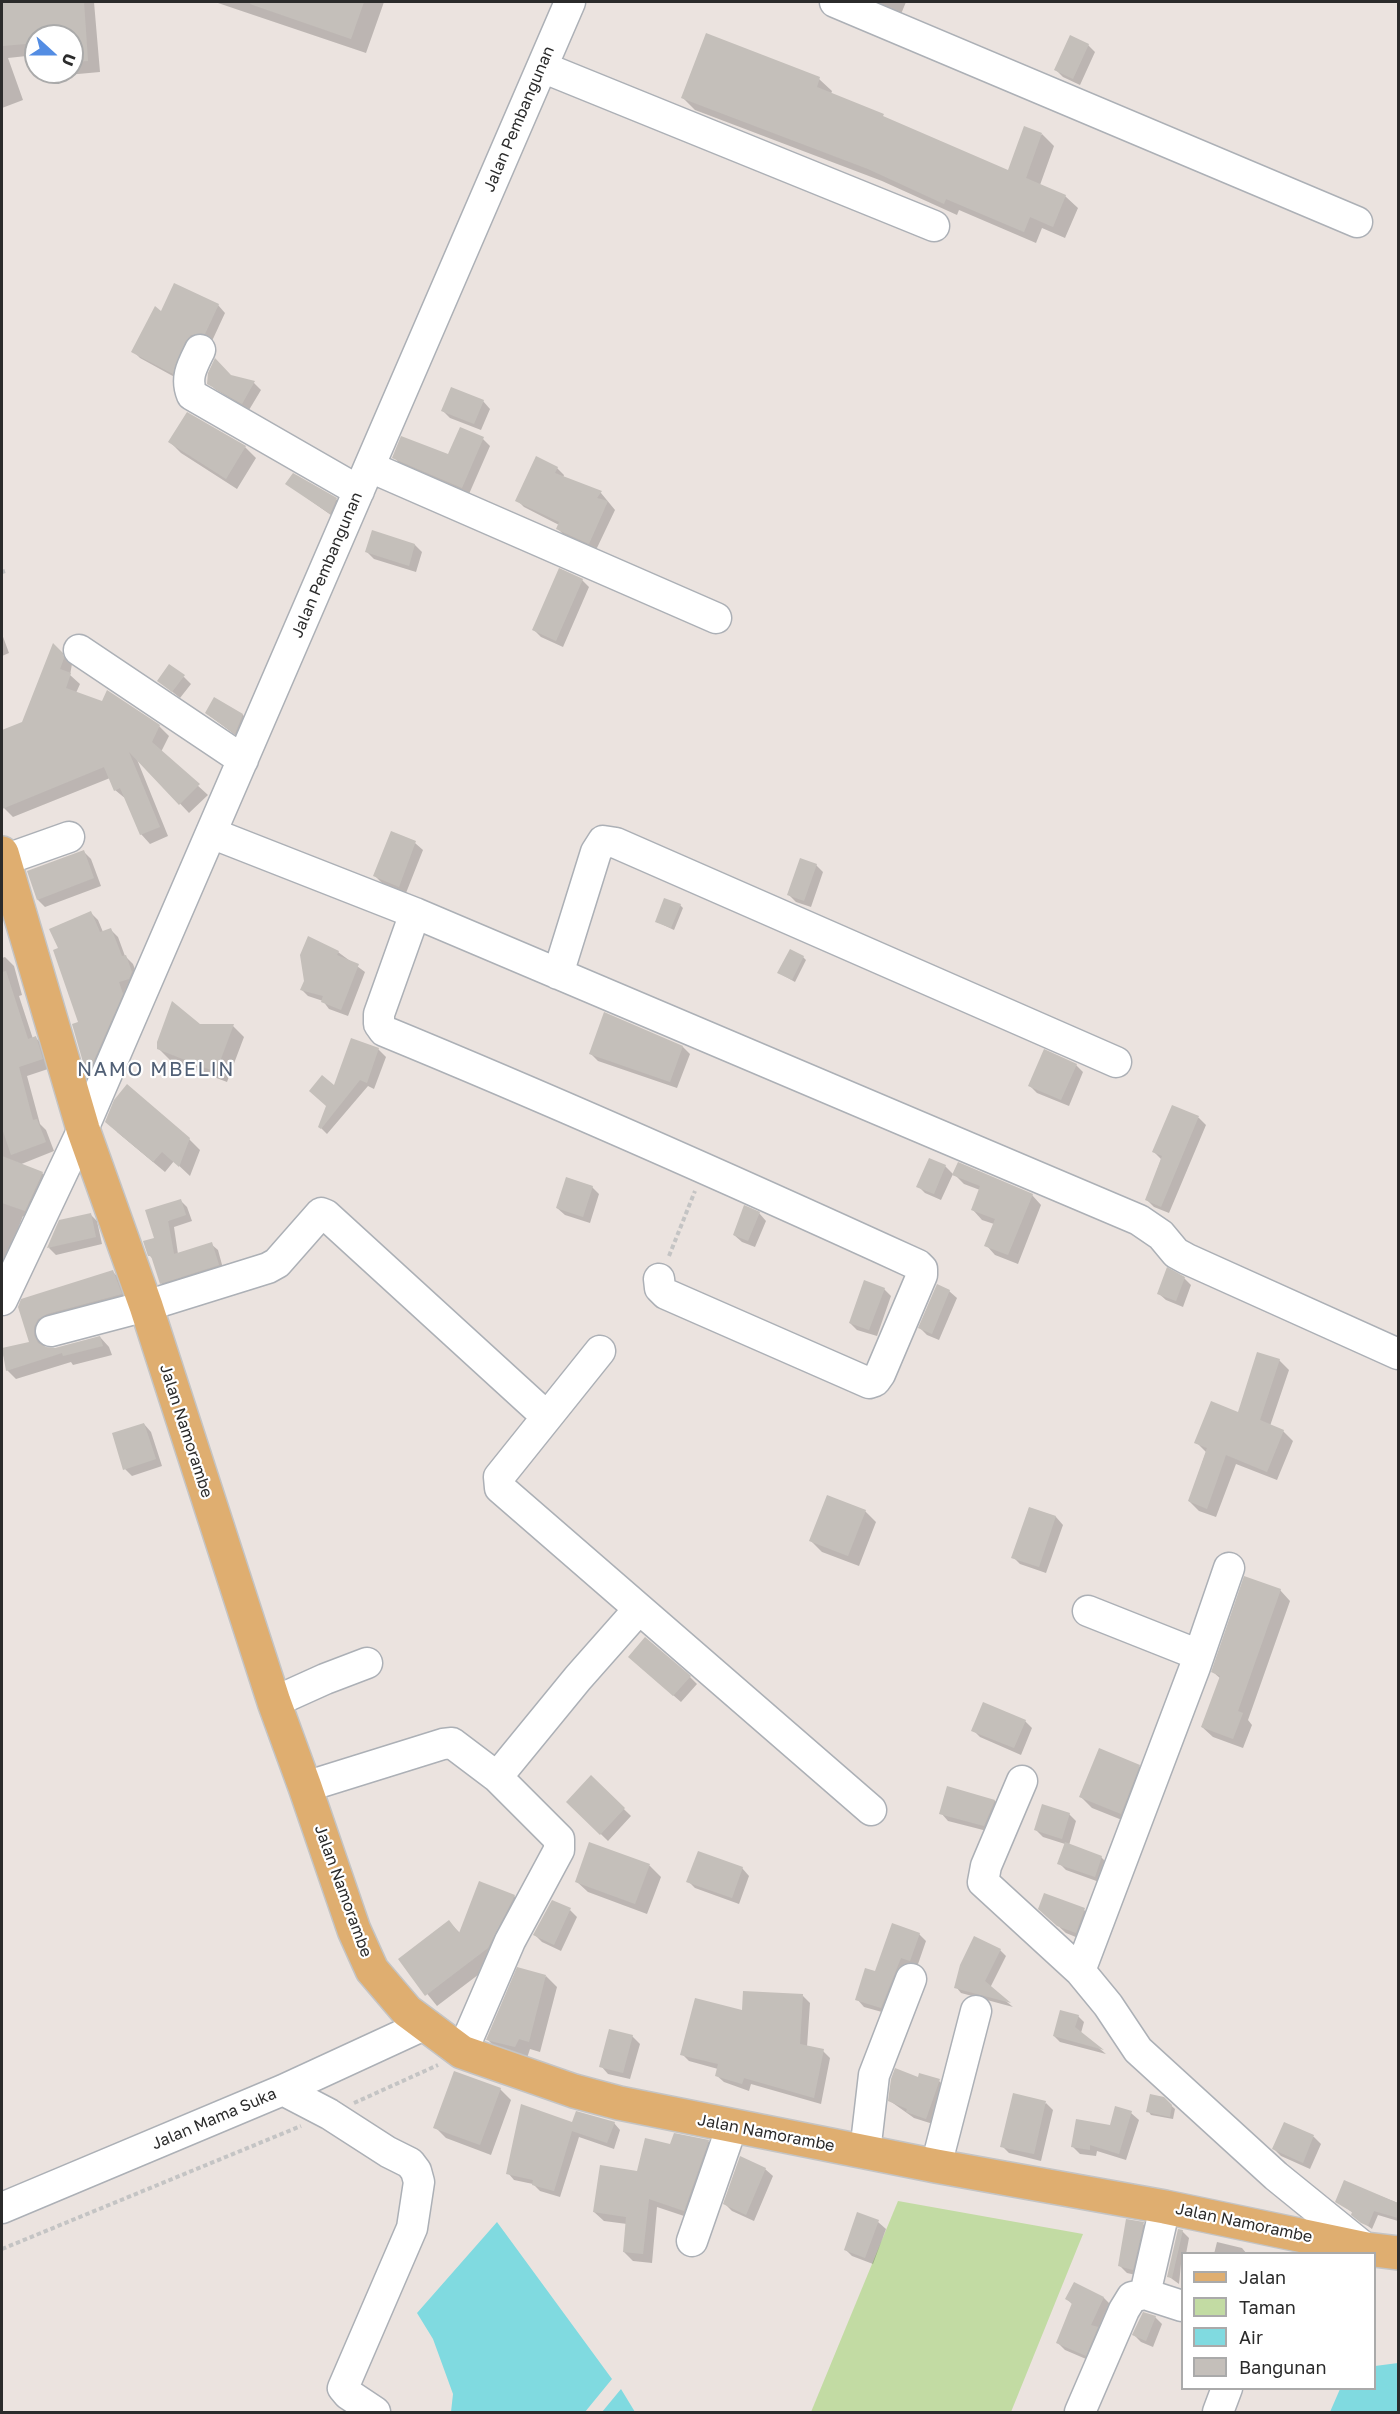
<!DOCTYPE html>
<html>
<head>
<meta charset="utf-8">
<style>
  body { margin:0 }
  #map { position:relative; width:1400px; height:2414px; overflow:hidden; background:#ebe3df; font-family:"Golos Text",sans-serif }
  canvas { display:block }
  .frame { position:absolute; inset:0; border:3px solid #2b2b2b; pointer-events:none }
  .legend { position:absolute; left:1181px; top:2252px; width:195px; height:138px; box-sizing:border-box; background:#fff; border:2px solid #aaa; margin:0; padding:8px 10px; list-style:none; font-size:18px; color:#2b2b2b }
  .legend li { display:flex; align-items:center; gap:12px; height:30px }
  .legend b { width:30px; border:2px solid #aaa }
  .north { position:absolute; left:24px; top:24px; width:60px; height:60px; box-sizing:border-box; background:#fff; border:2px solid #aaa; border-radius:50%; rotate:111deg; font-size:16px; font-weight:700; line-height:24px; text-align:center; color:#2b2b2b }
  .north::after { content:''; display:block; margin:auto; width:21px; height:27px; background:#548de3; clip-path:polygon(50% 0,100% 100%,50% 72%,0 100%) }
</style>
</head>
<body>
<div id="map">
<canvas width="1400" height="2414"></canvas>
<div class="frame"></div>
<ul class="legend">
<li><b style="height:8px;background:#dfae70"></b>Jalan</li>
<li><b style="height:16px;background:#c2dba3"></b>Taman</li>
<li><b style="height:16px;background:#80dae0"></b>Air</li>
<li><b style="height:16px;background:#c4bfba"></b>Bangunan</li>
</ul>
<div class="north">U</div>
</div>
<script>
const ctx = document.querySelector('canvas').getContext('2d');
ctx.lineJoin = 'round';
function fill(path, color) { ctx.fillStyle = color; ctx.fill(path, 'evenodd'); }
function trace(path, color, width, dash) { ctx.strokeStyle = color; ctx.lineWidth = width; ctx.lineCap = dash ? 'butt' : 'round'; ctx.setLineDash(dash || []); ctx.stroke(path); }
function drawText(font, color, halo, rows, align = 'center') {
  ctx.font = font + ' "Golos Text",sans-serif'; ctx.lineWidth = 4.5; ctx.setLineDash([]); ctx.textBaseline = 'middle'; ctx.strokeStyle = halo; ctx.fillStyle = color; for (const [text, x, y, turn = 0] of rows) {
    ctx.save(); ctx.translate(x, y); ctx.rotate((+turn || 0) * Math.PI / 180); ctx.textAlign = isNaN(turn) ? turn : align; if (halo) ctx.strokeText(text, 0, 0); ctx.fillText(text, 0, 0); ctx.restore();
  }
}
fill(new Path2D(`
  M898,2201L1083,2234L1011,2412H811Z`), '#c2dba3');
fill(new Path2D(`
  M497,2222L612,2379L585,2412H451L453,2394L433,2339L417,2313Z
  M1398,2363V2412H1330L1340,2389L1374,2388L1375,2366Z
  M621,2389L635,2412H602Z`), '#80dae0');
fill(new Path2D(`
  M2,2H94L100,72L67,75L63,72H72V36H36V55L8,58L23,100L2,108Z
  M215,2H384L366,53Z
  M874,2H906L901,14Z
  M1088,45L1095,52L1080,85L1063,77L1056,70Z
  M819,79L832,91L831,94L1009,172L1042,134L1054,146L1040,185L1065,196L1078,208L1065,238L1042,228L1036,243L959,210L957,215L882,181L695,110L682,97Z
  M218,305L225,313L212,341L198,342L180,380L140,358L133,351L162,313Z
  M230,376L254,383L261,390L249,410L215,389L208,382Z
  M483,401L490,409L481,430L450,418L443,411Z
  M483,439L490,446L469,494L401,465L394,457L449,456Z
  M170,442L245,447L256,458L237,489L181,453Z
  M557,468L564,475L563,478L601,493L615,510L596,550L565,536L558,529L559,525L524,507L517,500Z
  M287,484L336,499L343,507L338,520Z
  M415,545L422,552L416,572L374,559L367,552Z
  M582,580L589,587L563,647L541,637L534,630Z
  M2,634L9,653L2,656Z
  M53,646L72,664L70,675L80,684L76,693L159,726L169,736L161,752L208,795L189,813L136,757L168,836L150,844L141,834L126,799L115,790L110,778L13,817L4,808L2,802V732L24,723Z
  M184,677L191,684L180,698L159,681Z
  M215,699L243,715L250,723L242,740L206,713Z
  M391,833L415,843L423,850L406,893L382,883L375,876Z
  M83,851L91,859L101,886L45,907L38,900L29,872Z
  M816,865L823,872L811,907L796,902L789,895Z
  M680,905L683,908L674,930L657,922Z
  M91,913L98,920L103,932L111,930L118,937L125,956L133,964L139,980L136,986L125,990L129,1002L95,1082L88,1075L74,1025L80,1024L60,949Z
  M338,952L365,972L348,1016L329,1009L323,1001L308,996L301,989Z
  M5,957L14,966L22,995L19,996L33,1039L36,1038L45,1047L51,1068L27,1076L40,1124L46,1130L54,1151L19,1165L42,1173L51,1182L34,1219L23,1216L4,1265L2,1290V958Z
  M803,957L806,960L795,982L779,973Z
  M200,1025L233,1026L244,1037L227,1082L170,1060L158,1048Z
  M683,1047L690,1054L677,1088L598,1061L591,1054Z
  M378,1049L386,1057L374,1089L368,1086L327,1134L320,1127L335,1087Z
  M1076,1065L1083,1072L1069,1106L1037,1093L1030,1086Z
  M1172,1107L1199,1118L1206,1125L1169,1213L1154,1207L1147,1200L1161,1159L1154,1152Z
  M117,1132L189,1139L200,1150L190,1176L174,1161L165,1172Z
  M945,1166L953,1174L941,1200L925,1193L918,1186Z
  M954,1174L1032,1195L1041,1205L1018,1264L995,1255L986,1245L994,1224L982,1220L973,1210L980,1190L964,1184Z
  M592,1187L599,1194L590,1223L565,1215L557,1208Z
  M181,1201L187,1207L192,1221L174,1227L178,1254L211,1244L218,1250L224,1272L167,1289L161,1283L154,1260L149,1255L156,1240Z
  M759,1213L766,1221L755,1247L742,1242L734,1235Z
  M90,1214L97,1221L102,1244L56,1255L49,1248L60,1221Z
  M113,1272L122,1281L130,1303L43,1337L45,1348L56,1349L100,1337L109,1347L112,1355L73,1365L71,1362L16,1379L7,1370L2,1349L31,1344L19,1307Z
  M1184,1278L1191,1285L1183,1307L1166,1300L1158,1293Z
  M884,1289L891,1296L877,1336L857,1330L850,1323Z
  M949,1291L957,1298L939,1340L927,1335L920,1328Z
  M1279,1360L1289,1370L1270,1426L1283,1431L1293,1441L1277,1480L1236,1464L1216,1517L1199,1511L1189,1501L1206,1452L1196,1442L1239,1414Z
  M144,1424L151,1432L162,1466L132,1476L125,1469Z
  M1029,1508L1056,1517L1063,1525L1046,1573L1020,1564L1013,1557Z
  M865,1511L876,1522L859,1566L822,1552L811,1541Z
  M1280,1590L1290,1601L1248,1720L1252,1725L1243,1748L1213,1737L1202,1727L1221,1679L1213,1672Z
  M637,1664L690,1677L697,1684L681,1702Z
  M1025,1721L1032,1728L1021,1755L980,1737L973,1730Z
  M1139,1766L1150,1777L1132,1824L1092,1808L1081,1797Z
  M591,1777L631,1816L608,1841L568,1802Z
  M948,1788L995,1801L1002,1808L991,1832L948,1821L941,1813Z
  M1069,1814L1076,1821L1069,1845L1101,1857L1108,1864L1102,1883L1066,1870L1059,1863L1065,1844L1043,1837L1036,1830Z
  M590,1844L650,1866L661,1877L647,1914L588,1892L576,1881Z
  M742,1868L749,1876L739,1904L695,1888L688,1881Z
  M480,1883L514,1896L526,1907L499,1959L437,2006L400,1960L449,1922L460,1933Z
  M1045,1895L1084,1910L1092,1917L1083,1940L1066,1933L1047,1916Z
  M570,1910L577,1917L561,1951L542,1942L535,1935Z
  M919,1934L926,1941L917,1967L908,1964L889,2014L864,2007L857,1999L876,1973Z
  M1000,1950L1006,1956L990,1988L1013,2007L961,1993L956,1987Z
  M546,1976L557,1987L540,2052L530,2049L527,2058L499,2051L488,2040Z
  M803,1996L810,2003L807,2047L823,2051L830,2058L821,2104L751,2084L749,2091L724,2082L716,2075L718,2069L689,2061L682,2054L743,2012Z
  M1078,2016L1084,2022L1081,2033L1106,2054L1060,2042L1054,2036Z
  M632,2036L640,2044L630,2079L608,2074L601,2066Z
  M939,2081L945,2087L933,2124L914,2118L890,2101Z
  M500,2089L511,2100L491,2155L446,2138L435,2127Z
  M1164,2099L1175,2109L1173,2119L1151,2115L1148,2111Z
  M1046,2103L1053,2110L1041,2161L1009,2153L1002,2146Z
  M1131,2113L1139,2120L1126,2160L1097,2151L1096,2156L1080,2154L1073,2147Z
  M614,2123L620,2130L614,2149L579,2137L560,2197L540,2191L533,2184L514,2180L508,2173L573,2124Z
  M1284,2124L1314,2137L1321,2144L1310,2169L1281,2156L1274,2149Z
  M708,2141L717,2150L693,2219L657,2207L652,2263L633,2261L624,2252L627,2224L604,2221L594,2212L671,2146Z
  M765,2169L773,2176L754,2221L732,2211L725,2204Z
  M1345,2182L1398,2203V2221L1378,2215L1372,2229L1358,2219L1353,2213L1337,2201Z
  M858,2214L878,2222L886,2229L873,2264L852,2256L845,2249Z
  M1143,2224L1150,2231L1140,2276L1127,2273L1120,2266Z
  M1182,2231L1189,2238L1186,2254H1182L1179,2284L1168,2276Z
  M1217,2242L1242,2248L1247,2254H1214Z
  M1074,2284L1104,2298L1111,2305L1098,2330L1104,2336L1093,2362L1065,2350L1058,2343L1073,2305L1067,2299Z
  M1155,2317L1162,2324L1153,2347L1141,2342L1134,2335Z`), '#0003');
fill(new Path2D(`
  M2,2H84L88,61L72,62V36H36V43L2,46Z
  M251,2H364L351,39L250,4Z
  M706,33L820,77L817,87L884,114L883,116L1008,170L1024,126L1042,133L1026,178L1066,195L1053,227L1030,217L1024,232L946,199L944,204L868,169L681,98Z
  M1070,35L1089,44L1073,79L1054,70Z
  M174,283L219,304L205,334L191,335L185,342L173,374L131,352L155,306L161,311Z
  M215,358L231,375L255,381L242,404L207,384L208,373Z
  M451,387L484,400L474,424L441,411Z
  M187,412L246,446L226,479L168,442Z
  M460,427L484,437L462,488L392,458L401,436L448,454Z
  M536,456L558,467L555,473L602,491L597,498L608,501L589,544L556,529L559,522L515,501Z
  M293,473L337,498L330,514L285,484Z
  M372,530L415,544L409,566L365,552Z
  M559,568L583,579L556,641L532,630Z
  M53,643L63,653L64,658L60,669L71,673L66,688L102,701L107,690L160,725L152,742L200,784L179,805L129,752L160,827L140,835L120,788L114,791L104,767L2,809V730L22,722Z
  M169,664L185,675L172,692L157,681Z
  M214,697L243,714L235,734L205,713Z
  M391,831L416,841L399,887L373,876Z
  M84,850L94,878L37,900L27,871Z
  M800,858L817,864L804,901L787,895Z
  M664,898L681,904L671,928L655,922Z
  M91,911L100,932L111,928L122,956L126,955L132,972L129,979L119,982L123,994L87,1076L72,1024L78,1022L53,950L58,948L49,929Z
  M308,936L339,951L337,955L359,964L341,1010L321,1002L323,996L300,990L304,981L300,955Z
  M790,949L804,956L792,980L777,973Z
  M6,971L28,1039L36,1036L43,1059L19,1067L33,1120L37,1119L46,1142L11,1155L2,1128V972Z
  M172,1001L200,1024H234L216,1072L157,1049V1042Z
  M604,1012L683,1046L670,1082L589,1054Z
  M351,1038L379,1048L367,1083L360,1080L321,1129L318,1127L326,1106L309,1091L322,1075L334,1085Z
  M1044,1049L1077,1064L1061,1100L1028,1086Z
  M127,1084L190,1138L179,1167L162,1152L153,1162L105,1122L114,1100Z
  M1172,1105L1199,1116L1161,1207L1145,1200L1162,1156L1152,1152Z
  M2,1156L43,1172L25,1211L2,1203Z
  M929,1158L946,1165L934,1194L916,1187Z
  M958,1162L1033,1194L1008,1255L984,1246L995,1219L971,1210L980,1186L952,1175Z
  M566,1177L593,1186L583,1217L556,1208Z
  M181,1199L186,1215L168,1221L174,1254L212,1242L219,1265L160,1284L151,1256H148L143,1241L154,1238L145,1210Z
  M744,1205L760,1212L748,1241L733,1235Z
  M91,1213L96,1237L47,1248L59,1220Z
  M1167,1267L1185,1277L1176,1301L1157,1294Z
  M113,1270L122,1294L47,1314L38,1319L34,1327V1335L38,1343L46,1347L55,1348L100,1336L103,1346L63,1356L62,1353L6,1371L2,1348L29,1342L18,1307L21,1299Z
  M864,1280L885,1288L869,1330L849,1323Z
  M937,1284L950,1290L932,1334L918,1328Z
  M1257,1352L1280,1359L1260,1420L1284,1430L1267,1472L1226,1455L1207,1509L1188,1501L1207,1448L1194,1443L1211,1401L1238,1412Z
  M144,1423L156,1459L123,1470L112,1433Z
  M827,1495L866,1510L848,1556L809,1541Z
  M1029,1507L1056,1516L1039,1567L1011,1558Z
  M1244,1576L1281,1589L1238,1711L1243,1713L1233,1739L1201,1727L1220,1676L1211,1672Z
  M645,1637L691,1676L673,1696L628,1657Z
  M983,1702L1026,1720L1014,1748L971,1731Z
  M1099,1748L1140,1765L1121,1814L1079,1797Z
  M591,1775L625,1808L600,1835L566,1802Z
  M947,1786L995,1800L984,1826L939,1814Z
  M1042,1804L1070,1813L1062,1839L1034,1830Z
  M589,1842L650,1864L635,1904L575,1882Z
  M1065,1842L1102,1856L1095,1877L1057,1864Z
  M698,1851L743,1867L732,1898L686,1882Z
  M479,1881L515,1895L488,1948L425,1996L398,1959L449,1920L459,1933Z
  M1044,1893L1085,1908L1076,1933L1057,1926L1038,1909Z
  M552,1900L571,1908L554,1945L533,1935Z
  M892,1923L920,1933L910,1961L901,1958L881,2008L855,2000L865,1968L875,1971Z
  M974,1936L1001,1949L985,1981L1011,2003L954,1988L960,1965Z
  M517,1967L546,1975L529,2042L519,2039L515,2047L486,2040Z
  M743,1991L803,1994L800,2044L824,2049L814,2098L744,2078L742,2084L715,2076L718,2064L680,2055L695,1998L742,2010Z
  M1060,2010L1079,2015L1075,2027L1104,2050L1053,2036Z
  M609,2029L633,2035L623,2073L599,2067Z
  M895,2068L918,2077L919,2073L940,2079L926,2119L906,2112L907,2109L888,2101L891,2079Z
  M454,2071L501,2088L480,2145L433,2128Z
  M1013,2093L1046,2101L1034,2154L1000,2147Z
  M1150,2094L1164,2097L1172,2105L1170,2117L1146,2112Z
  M521,2104L572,2122L576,2111L615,2122L607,2143L572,2131L554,2191L532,2185L533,2180L506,2174Z
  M1115,2106L1132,2111L1119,2154L1090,2145V2150L1071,2147L1076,2119L1110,2125Z
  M1284,2122L1314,2135L1303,2163L1272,2149Z
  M674,2133L709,2140L684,2211L649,2199L643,2254L623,2252L626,2217L593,2212L600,2165L637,2171L645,2138L670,2144Z
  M740,2156L766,2168L746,2215L723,2204Z
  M1344,2180L1398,2203V2218L1374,2211L1368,2226L1361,2223L1351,2215L1352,2212L1335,2202Z
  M857,2212L879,2220L865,2258L844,2250Z
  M1126,2219L1144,2222L1133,2270L1118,2266Z
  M1178,2229L1183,2230L1172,2278L1167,2277Z
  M1074,2282L1104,2297L1091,2325L1098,2327L1086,2356L1056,2343L1072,2303L1065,2299Z
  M1143,2312L1156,2316L1146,2341L1132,2335Z`), '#c4bfba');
const minor = new Path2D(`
  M835,2L1357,222
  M542,67L934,226
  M200,350C192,366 185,378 192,395L359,491
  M370,467L716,618
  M79,650L243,760
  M211,833L415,913L1139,1220L1161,1235L1176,1253L1187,1259L1398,1354
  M4,860L69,837
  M415,913L379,1014V1024L384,1031C564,1105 741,1184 918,1265L922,1269V1275L880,1374L875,1381L869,1383L666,1294L660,1288L659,1279
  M558,974L596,852L603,841L616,843L1116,1062
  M2,1300L83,1129L570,2
  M51,1331L146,1306L268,1268L277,1263L321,1213L326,1215L546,1416
  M600,1351L499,1477L500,1488L871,1810
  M1229,1568L1195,1667L1080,1971L1108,2005L1138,2050L1276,2176L1366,2249
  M1088,1611L1199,1655
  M274,1702L325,1679L367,1663
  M497,1777L578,1678L639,1609
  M1022,1781L986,1866L983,1882L1080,1971
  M305,1787L443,1744L452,1743L497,1777L559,1839V1850L510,1941L462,2052
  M283,2090L329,2114L388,2152L410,2163L416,2171L419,2182L412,2228L343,2388L348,2394L375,2412
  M865,2152L874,2075L911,1979
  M936,2166L976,2011
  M2,2208L283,2090L424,2025
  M692,2241L732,2126
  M1145,2294L1182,2306
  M1080,2412L1124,2310L1132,2297L1145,2294L1165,2207
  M1218,2412L1227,2388`);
const major = new Path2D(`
  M2,853L83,1129L146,1306L274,1702L305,1787L354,1930L372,1970L407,2011L462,2052L574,2091L619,2103L936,2166L1165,2207L1366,2249L1398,2253`);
trace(minor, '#acb0b6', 33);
trace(major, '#c4c4c4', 36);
trace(new Path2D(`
  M2,572L5,571
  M669,1256L695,1191
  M354,2103L438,2065
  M2,2249L301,2126`), '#c4c4c4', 4, [4.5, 3]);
trace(minor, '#fff', 30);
trace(major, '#dfae70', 33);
drawText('16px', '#2b2b2b', '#fff', [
  ["Jalan Pembangunan",519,119,-67],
  ["Jalan Pembangunan",327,565,-67],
  ["Jalan Namorambe",186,1431,72],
  ["Jalan Namorambe",343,1891,70],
  ["Jalan Mama Suka",214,2119,-23],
  ["Jalan Namorambe",766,2133,11],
  ["Jalan Namorambe",1244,2223,12]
]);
ctx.letterSpacing = '1.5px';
drawText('20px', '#516076', '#fff', [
  ["NAMO MBELIN",156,1070]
]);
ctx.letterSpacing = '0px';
</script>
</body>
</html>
